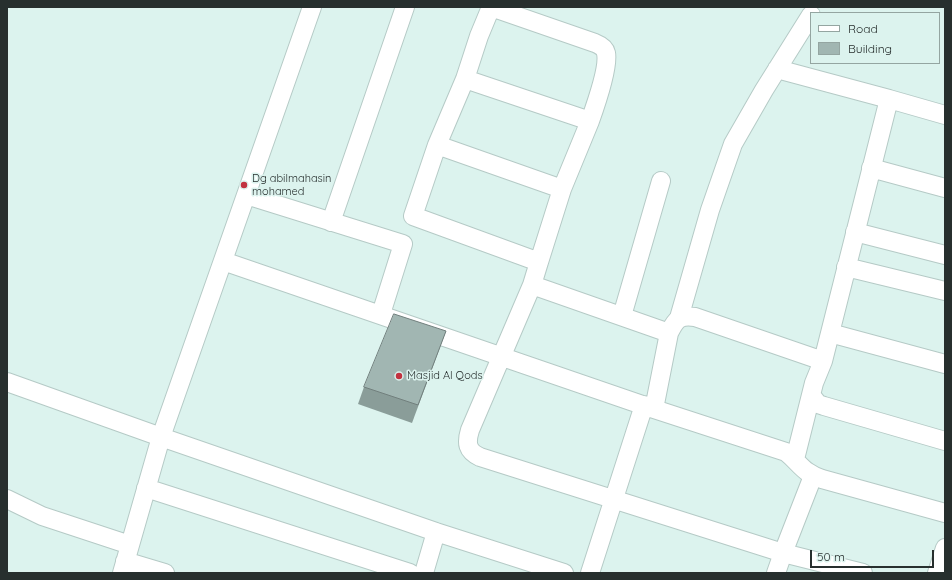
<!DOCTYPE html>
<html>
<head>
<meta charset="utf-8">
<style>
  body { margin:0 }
  #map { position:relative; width:952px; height:580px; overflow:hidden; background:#dcf3ee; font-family:Quicksand,sans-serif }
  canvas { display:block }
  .frame { position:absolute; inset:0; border:8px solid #272f2e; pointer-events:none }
  .legend { position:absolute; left:810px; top:12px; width:130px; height:52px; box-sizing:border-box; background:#dcf3ee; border:1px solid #94a5a1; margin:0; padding:5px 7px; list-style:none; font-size:12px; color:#272f2e }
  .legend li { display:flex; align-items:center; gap:8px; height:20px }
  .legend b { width:20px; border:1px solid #94a5a1 }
  .scale { position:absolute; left:810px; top:550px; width:124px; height:18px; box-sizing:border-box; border:2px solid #272f2e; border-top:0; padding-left:5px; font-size:12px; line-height:14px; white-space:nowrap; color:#272f2e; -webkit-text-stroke:3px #dcf3ee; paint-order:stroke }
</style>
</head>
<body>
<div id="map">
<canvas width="952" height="580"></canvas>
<div class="frame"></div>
<ul class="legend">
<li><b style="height:5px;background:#fff"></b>Road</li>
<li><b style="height:11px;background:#a1b6b2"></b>Building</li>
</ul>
<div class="scale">50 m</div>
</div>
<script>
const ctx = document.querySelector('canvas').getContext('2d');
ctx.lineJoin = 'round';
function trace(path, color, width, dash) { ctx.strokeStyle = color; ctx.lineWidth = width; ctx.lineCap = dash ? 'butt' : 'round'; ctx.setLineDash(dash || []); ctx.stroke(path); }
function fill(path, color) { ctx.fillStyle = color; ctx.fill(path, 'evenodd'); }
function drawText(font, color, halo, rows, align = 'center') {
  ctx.font = font + ' Quicksand,sans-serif'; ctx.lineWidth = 3; ctx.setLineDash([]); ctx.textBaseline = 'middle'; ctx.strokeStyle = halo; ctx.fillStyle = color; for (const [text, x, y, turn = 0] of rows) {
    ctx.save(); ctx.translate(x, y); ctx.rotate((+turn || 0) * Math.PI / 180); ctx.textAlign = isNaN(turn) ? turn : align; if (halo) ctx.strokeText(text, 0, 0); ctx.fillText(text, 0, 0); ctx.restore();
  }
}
const minor = new Path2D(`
  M312,7L161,437L436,532L564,573
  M491,7L479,36L465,79L437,145L413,216L539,262L532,285
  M777,69L889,99
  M465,79L590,121C595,107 609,67 606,53C605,48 600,45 595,43L491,7
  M437,145L562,189
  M871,168L945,188
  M246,195L403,244L381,314
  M331,222L405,7
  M855,232L945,255
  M223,261L654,409L786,452C801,464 802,472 822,479L945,513
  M539,262L562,189L590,121
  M846,267L945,291
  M622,316L661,181
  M679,318L710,210L733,144L764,90L811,15
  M669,333L532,285L470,430C466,443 467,451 480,457L783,553L776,573
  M830,333L945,364
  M823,361L814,383L811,395L818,404L824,406L945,441
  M7,382L161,437L122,573
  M654,409L669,333C676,319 679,315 695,317L823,361L889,99L945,115
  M795,459L811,395
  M813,476L783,553L863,573
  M146,488L410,573
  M7,499L42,516L130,545
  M125,561L165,573
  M424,573L436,532
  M590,573L644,405
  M937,573L945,548`);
trace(minor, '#b5cac6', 20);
trace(minor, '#fff', 18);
fill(new Path2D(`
  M446,331L412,423L358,404L364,387Z`), '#8a9d99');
const building = new Path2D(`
  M394,314L446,331L418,405L364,387Z`);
fill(building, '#a1b6b2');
trace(building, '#717f7d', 1);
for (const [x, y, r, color] of [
  [244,185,4,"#c23240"],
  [399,376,4,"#c23240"]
]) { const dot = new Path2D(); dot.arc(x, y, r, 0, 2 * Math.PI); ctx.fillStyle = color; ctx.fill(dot); trace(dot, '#dcf3ee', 1.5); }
drawText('11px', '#272f2e', '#dcf3ee', [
  ["Dg abilmahasin",252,179],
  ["mohamed",252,192],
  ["Masjid Al Qods",407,376]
], 'left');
</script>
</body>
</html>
